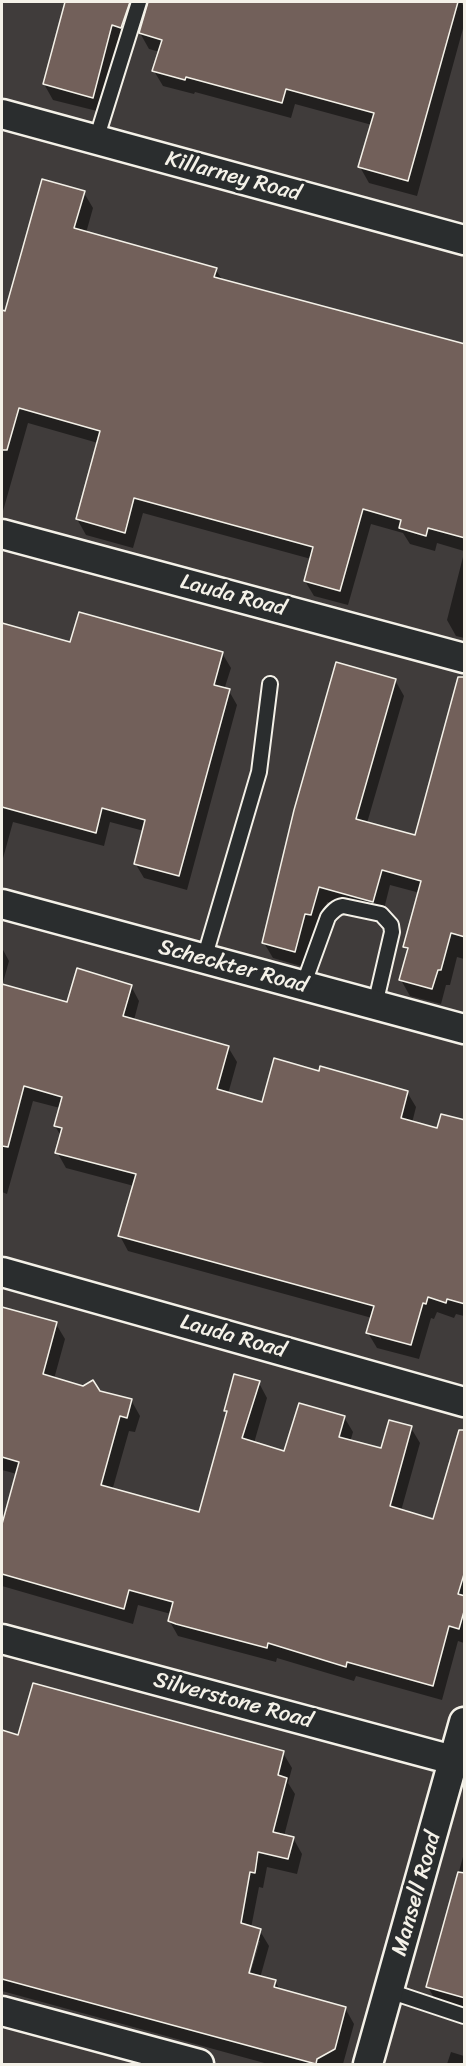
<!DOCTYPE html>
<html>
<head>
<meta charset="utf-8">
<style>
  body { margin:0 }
  #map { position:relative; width:466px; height:2066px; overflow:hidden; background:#2a2d2e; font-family:Sriracha,sans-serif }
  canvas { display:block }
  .frame { position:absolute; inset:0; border:3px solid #f4f1e8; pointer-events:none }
</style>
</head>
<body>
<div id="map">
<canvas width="466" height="2066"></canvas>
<div class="frame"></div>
</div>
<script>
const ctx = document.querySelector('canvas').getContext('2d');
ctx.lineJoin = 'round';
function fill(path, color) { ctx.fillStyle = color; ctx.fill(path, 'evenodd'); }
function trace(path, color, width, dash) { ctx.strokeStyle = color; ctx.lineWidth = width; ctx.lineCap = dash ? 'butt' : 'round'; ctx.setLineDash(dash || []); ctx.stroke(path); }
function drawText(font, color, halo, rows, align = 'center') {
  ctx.font = font + ' Sriracha,sans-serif'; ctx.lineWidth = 6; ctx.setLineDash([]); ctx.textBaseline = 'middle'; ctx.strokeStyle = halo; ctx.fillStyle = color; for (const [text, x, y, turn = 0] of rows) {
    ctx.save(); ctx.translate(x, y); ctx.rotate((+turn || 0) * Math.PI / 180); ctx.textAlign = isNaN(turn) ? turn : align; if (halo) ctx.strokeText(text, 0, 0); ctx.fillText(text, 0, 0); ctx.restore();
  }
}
fill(new Path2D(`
  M2,2H464V2064H2Z`), '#403c3b');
fill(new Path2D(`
  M66,2H461L464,7V25L417,196L369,183L360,167L372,125L295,104L291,118L195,92L194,94L163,86L154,71L160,52L149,49L140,33L149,6L139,15L101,112L53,100L44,84Z
  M84,193L93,208L86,233L216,270L223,281L464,346V551L437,543L435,551L410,544L403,533L371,524L348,605L314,596L305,581L311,559L143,513L133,548L86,535L77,519L98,443L28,423L3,511H2V312L6,313Z
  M464,553V638L456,636L447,620Z
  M2,624L72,644L222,653L231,668L224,690L229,691L237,705L187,890L144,878L135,863L144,831L110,822L104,846L13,822L2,862Z
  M395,680L404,696L367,823L416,837L464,701V959L457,957L450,985H446L441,1004L410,996L401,980L408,953L405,947L420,893L390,885L382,917L327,902L320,930L314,929L304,967L273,958L264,943Z
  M2,948L9,961L2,986L68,1004L131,986L139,1001L134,1020L228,1047L237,1062L228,1094L263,1104L320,1073L407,1092L416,1107L412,1123L438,1130L464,1122V1316L456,1314L454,1318L437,1312L434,1319L431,1318L419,1359L377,1348L368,1333L372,1318L128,1251L120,1236L134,1186L66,1168L57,1152L61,1136L55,1126L60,1108L33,1101L7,1194L2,1192Z
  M3,1309L56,1324L65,1339L54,1379L131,1400L140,1416L135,1432L129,1431L112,1491L200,1514L227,1414L226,1411L259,1383L267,1398L254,1443L285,1453L344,1417L353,1432L350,1442L382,1450L411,1428L420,1443L401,1511L435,1521L464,1440V1643L458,1641L442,1700L356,1676L354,1681L277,1658L276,1662L178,1636L169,1620L171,1614L138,1605L133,1624L2,1586V1530L17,1474L2,1470Z
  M2,1732L19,1737L283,1753L292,1768L288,1783L295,1794L284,1836L293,1838L302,1854L297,1874L267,1867L263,1888L259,1887L251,1928L260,1931L269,1946L260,1978L275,1981L280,1990L345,2008L354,2024L343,2064H268L2,1991ZM257,1941H260L248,1981L245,1980Z
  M464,1853V2011L437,2003L428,1987Z
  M451,2052L464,2056V2064H447Z`), '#0007');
const building = new Path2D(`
  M65,2H130L121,28L112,25L93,98L43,84Z
  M148,2H458L408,181L358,167L374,113L286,89L282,103L186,77L185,80L152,71L162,40L139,33Z
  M42,179L85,191L74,228L217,268L214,277L465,344V538L428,528L426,536L399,528L401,520L363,509L340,591L304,581L313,547L134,498L125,533L76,519L100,431L19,408L7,450H2V310L5,311Z
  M79,612L223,652L214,685L230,689L179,876L134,864L145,820L102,808L96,833L2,807V623L70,642Z
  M336,662L396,679L356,819L415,835L458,677H465V937L451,933L441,970H438L432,989L399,980L408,948L403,947L421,881L382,870L373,902L319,887L311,915L305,914L295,952L262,943L294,810Z
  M77,968L132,985L123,1016L229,1046L217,1089L262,1102L274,1058L319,1071L320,1066L408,1091L401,1118L437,1128L441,1114L465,1120V1304L447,1299L446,1303L428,1297L426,1304L423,1303L411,1345L366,1333L374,1306L118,1236L136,1174L55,1153L62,1128L54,1126L62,1097L24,1086L8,1147L2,1146V984L67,1002Z
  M2,1307L57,1322L43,1374L83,1386L93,1380L100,1391L132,1399L127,1418L120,1416L101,1485L199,1512L227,1411H224L234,1374L260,1381L242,1438L284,1451L299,1403L345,1416L339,1437L381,1448L389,1420L412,1426L390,1506L433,1519L459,1430H465V1571L458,1594L465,1596V1608L459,1629L449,1626L433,1686L347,1662L346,1667L268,1643L267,1648L176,1624L168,1621L173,1602L129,1590L124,1609L2,1574V1524L19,1462L2,1457Z
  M33,1683L284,1751L278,1775L287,1778L273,1832L294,1837L288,1859L258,1852L255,1873L250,1872L241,1923L261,1929L249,1973L276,1980L274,1987L346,2007L335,2049L317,2059L316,2064L2,1979V1730L18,1735Z
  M458,1872L465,1873V1998L426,1987Z`);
fill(building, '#72605a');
trace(building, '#f4f1e8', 1.5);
const service = new Path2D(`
  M96,140L139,2
  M204,959L259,772L270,684
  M303,986L328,917C332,912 336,907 343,906L381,914L391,925L392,932L375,1005
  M389,1991L464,2016`);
const minor = new Path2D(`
  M2,114L464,240
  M2,534L464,658
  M2,904L464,1029
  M2,1272L464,1402
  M2,1639L464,1763
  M2,2011L199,2064
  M368,2064L464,1722`);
trace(service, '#f4f1e8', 18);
trace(minor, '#f4f1e8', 33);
trace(service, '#2a2d2e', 14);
trace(minor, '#2a2d2e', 28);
drawText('22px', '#f4f1e8', '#2a2d2e', [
  ["Killarney Road",233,177,15],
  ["Lauda Road",233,596,15],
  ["Scheckter Road",233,967,15],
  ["Lauda Road",233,1337,16],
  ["Silverstone Road",233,1701,15],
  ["Mansell Road",417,1894,-74]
]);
</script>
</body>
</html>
